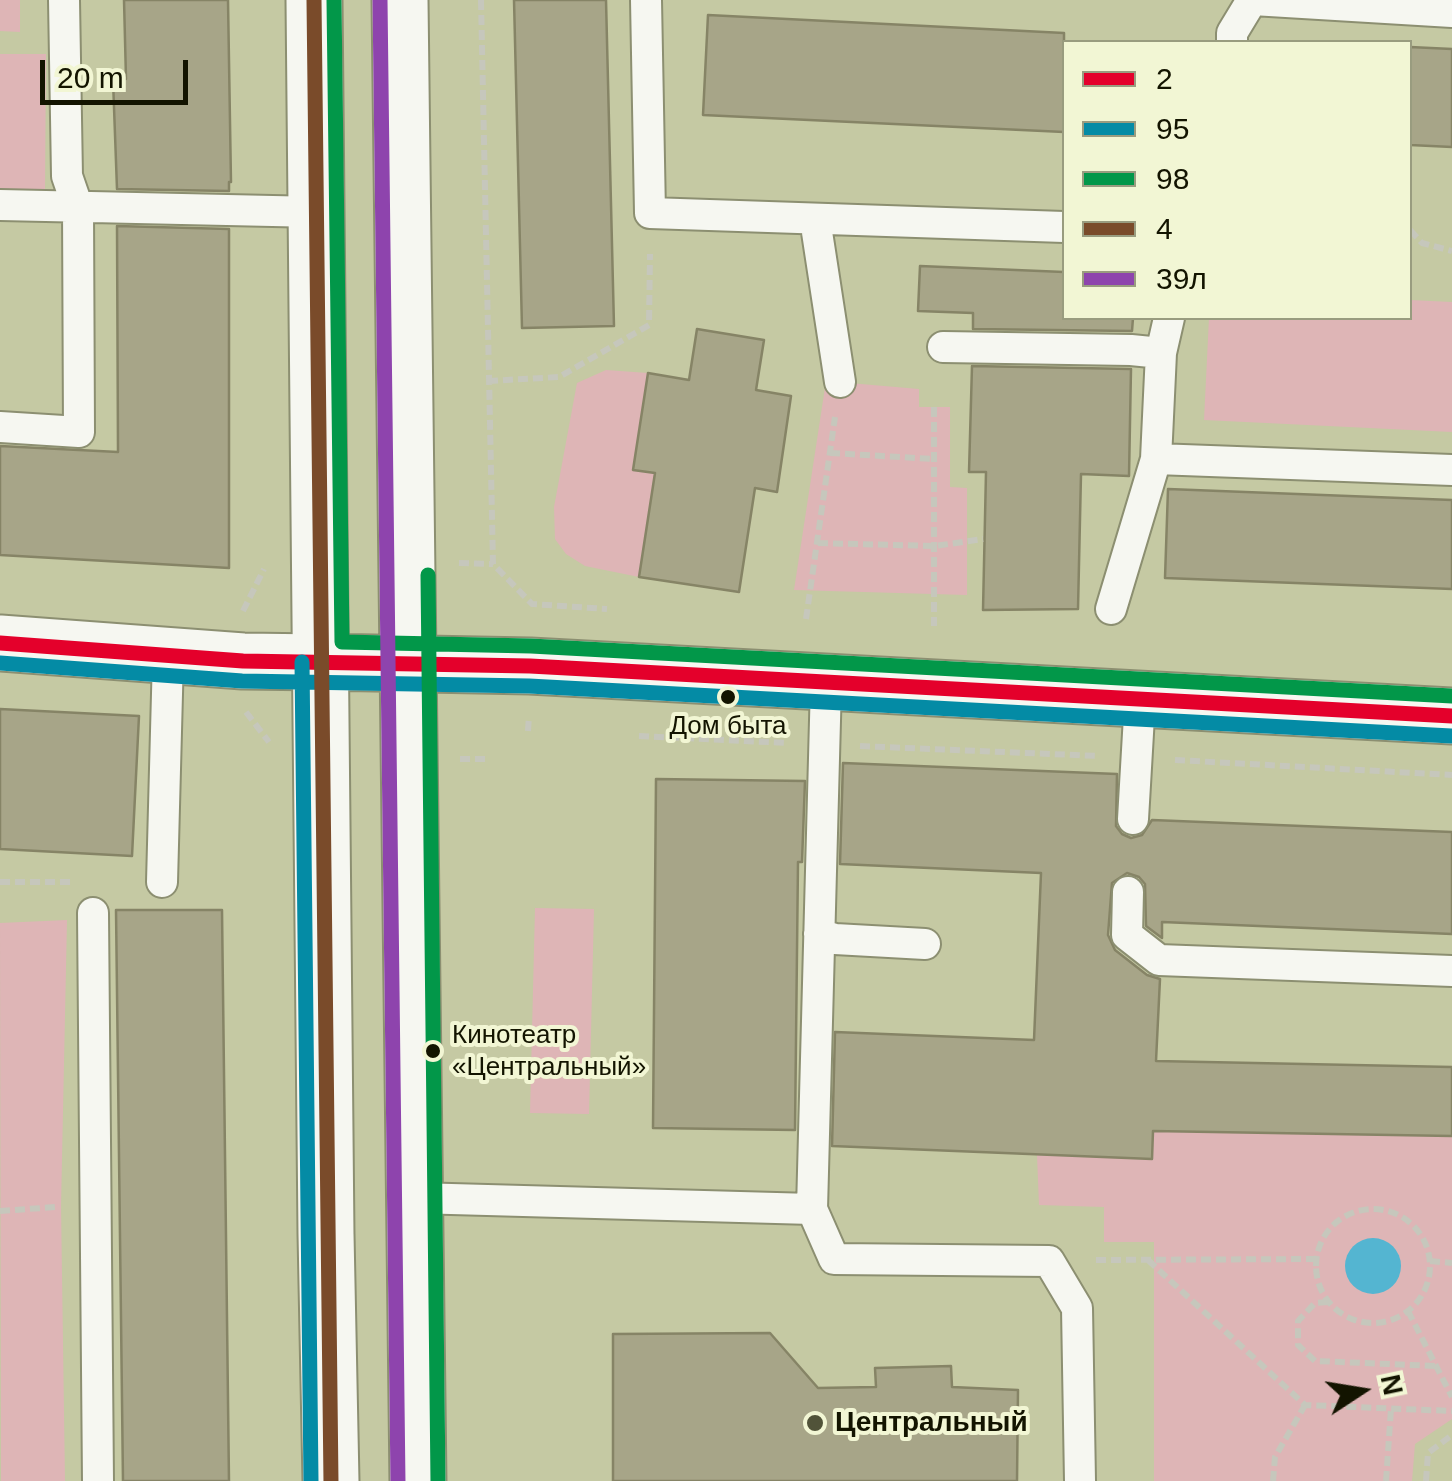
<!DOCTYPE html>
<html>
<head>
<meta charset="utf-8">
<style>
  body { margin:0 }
  #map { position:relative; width:1452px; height:1481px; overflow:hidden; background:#c5c9a3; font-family:Helvetica,sans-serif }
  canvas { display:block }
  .legend { position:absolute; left:1062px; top:40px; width:350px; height:280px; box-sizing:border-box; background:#f2f6d4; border:2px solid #999c7f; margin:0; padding:12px 18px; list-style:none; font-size:30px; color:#131400 }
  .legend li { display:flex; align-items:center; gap:20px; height:50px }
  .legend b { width:50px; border:2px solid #999c7f }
  .north { position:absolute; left:1312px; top:1341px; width:100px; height:100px; -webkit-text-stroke:8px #f2f6d4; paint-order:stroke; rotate:78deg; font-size:28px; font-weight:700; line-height:40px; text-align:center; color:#131400 }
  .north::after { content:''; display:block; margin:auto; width:35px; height:45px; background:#131400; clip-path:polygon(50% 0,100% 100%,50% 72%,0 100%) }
  .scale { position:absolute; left:40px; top:60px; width:148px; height:45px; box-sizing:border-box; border:5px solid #131400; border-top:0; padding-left:12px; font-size:30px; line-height:35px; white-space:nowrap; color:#131400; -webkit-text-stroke:8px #f2f6d4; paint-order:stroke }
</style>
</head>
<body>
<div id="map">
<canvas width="1452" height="1481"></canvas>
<ul class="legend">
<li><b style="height:12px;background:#e4002b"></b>2</li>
<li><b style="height:12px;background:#048ba5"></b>95</li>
<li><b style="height:12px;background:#029749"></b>98</li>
<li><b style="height:12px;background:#7a4b2a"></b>4</li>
<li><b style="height:12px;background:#8e44ad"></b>39л</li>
</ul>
<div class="north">N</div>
<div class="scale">20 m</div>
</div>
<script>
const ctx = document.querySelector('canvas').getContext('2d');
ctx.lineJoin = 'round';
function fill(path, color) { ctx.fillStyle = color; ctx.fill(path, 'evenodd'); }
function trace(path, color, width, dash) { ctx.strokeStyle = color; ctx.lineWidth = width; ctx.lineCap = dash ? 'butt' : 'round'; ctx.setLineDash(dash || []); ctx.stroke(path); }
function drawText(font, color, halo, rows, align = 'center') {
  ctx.font = font + ' Helvetica,sans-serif'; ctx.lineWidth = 8; ctx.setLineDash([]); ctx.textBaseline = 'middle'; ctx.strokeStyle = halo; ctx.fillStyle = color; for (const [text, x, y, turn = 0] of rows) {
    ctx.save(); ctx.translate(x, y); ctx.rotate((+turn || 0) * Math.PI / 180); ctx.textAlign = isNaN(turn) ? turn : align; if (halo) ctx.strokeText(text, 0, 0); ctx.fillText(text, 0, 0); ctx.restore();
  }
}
fill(new Path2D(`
  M0,0H20V32L0,31Z
  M0,54H46L45,189H0Z
  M1410,300L1452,302V432L1204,420L1209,318H1410Z
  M606,370L648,373L633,469L655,473L639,577L585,566L566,554L555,539L554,507L577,383Z
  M826,381L919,389V407H950V487L967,488V595L794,590Z
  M535,908L594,909L589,1114L530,1113Z
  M67,920L61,1206L65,1481H1L0,923Z
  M1163,1131L1452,1136V1419L1415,1444L1412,1481H1154V1242H1104V1207L1039,1205L1037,1155L1152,1159L1153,1132Z`), '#deb5b6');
fill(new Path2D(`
  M1345 1266a28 28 0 1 1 56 0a28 28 0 1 1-56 0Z`), '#54b5d1');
const building = new Path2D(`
  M124,0H228L231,182H229V191L117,189L113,80L126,79Z
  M514,0H606L614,326L522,328Z
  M708,15L1064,33V132L703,115Z
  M1410,47L1452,49V147L1410,145Z
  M117,226L229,229V568L0,555V446L118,452Z
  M920,266L1064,272V318H1133L1132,331L973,329V313L918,311Z
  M697,329L764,340L756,390L791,396L777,492L755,488L739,592L639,577L655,473L633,470L648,373L689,380Z
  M972,366L1131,369L1129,476L1081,474L1078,609L983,610L986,472H969Z
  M1168,489L1452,500V589L1165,578Z
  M0,709L139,716L132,856L0,849Z
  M843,763L1117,774L1116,826L1122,834L1131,838L1142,835L1152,820L1452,832V934L1162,922V938L1146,926L1145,884L1139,877L1127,873L1112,883L1108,935L1115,950L1147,975L1160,979L1156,1061L1452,1067V1136L1153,1131L1152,1159L832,1146L835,1032L1034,1040L1041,873L840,864Z
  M656,779L805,781L802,862H798L795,1130L653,1128Z
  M116,910H222L229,1481H123Z
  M770,1333L818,1388L876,1387L875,1368L951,1366L952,1387L1018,1390L1017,1481H613V1334Z`);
fill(building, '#a7a588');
trace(building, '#868466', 2.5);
const service = new Path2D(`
  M646,0L650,213L1064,227
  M1253,0L1452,12
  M1232,42V33L1252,0
  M0,205L318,212
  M815,219L840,382
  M1169,318L1161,353L1156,459L1452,470
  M943,347L1131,350L1161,353
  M0,427L79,432L78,208L67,176L64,0
  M1111,609L1156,459
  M826,683L812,1209L834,1259L1049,1261L1077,1308L1080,1481
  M1133,819L1140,699
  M162,882L168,656
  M1128,892L1127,935L1159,960L1452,971
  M93,913L98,1481
  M819,934L835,939L925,944
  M415,1198L812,1209`);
const secondary = new Path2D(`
  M0,643L243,661L322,662`);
const primary = new Path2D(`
  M314,0L326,1234L331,1481
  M400,0L418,1481
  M322,662L530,666L1452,716`);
trace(service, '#8c8f71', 34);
trace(secondary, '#8c8f71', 59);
trace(primary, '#8c8f71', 59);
trace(new Path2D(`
  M481,0L493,564L532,604L607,609
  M1410,230L1422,243L1452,251
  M488,381L559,377L649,325L650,254
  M934,407V626
  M830,453L934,459
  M818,543L935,546L983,539
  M459,563L493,564
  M243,611L264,569
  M806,619L835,417
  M246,712L269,742
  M528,731L529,716
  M639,736L788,743
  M860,746L1098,756
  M460,759H489
  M1175,760L1452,775
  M0,882H70
  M1316 1266a57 57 0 1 1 114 0a57 57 0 1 1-114 0Z
  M0,1211L56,1207
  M1096,1260L1315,1259
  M1148,1260L1305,1405L1452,1411
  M1430,1261L1452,1263
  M1328,1302L1315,1303L1298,1321V1345L1315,1361L1437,1366
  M1408,1311L1452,1397
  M1273,1481L1275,1457L1305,1405
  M1386,1481L1391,1409
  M1426,1481L1428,1453L1452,1435`), '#c6c7bc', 6, [10, 5]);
trace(service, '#f6f7f1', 30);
trace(secondary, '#f6f7f1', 55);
trace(primary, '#f6f7f1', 55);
trace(new Path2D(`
  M0,643L243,661L530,666L1452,716`), '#e4002b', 15);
trace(new Path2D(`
  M302,662L311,1481
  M0,663L242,681L529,686L1451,736`), '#048ba5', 15);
trace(new Path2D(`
  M334,0L342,642L531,646L1452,696
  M428,575L438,1481`), '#029749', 15);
trace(new Path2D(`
  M314,0L331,1481`), '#7a4b2a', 15);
trace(new Path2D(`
  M380,0L398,1481`), '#8e44ad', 15);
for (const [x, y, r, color] of [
  [728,697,9,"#131400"],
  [433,1051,9,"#131400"],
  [815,1423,10,"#515339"]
]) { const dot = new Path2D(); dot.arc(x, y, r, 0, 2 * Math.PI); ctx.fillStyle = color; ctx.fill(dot); trace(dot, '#f2f6d4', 4); }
drawText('26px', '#131400', '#f2f6d4', [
  ["Дом быта",728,727],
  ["Кинотеатр",452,1036,"left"],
  ["«Центральный»",452,1068,"left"]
]);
drawText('bold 28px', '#131400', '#f2f6d4', [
  ["Центральный",835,1423]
], 'left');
</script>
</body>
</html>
